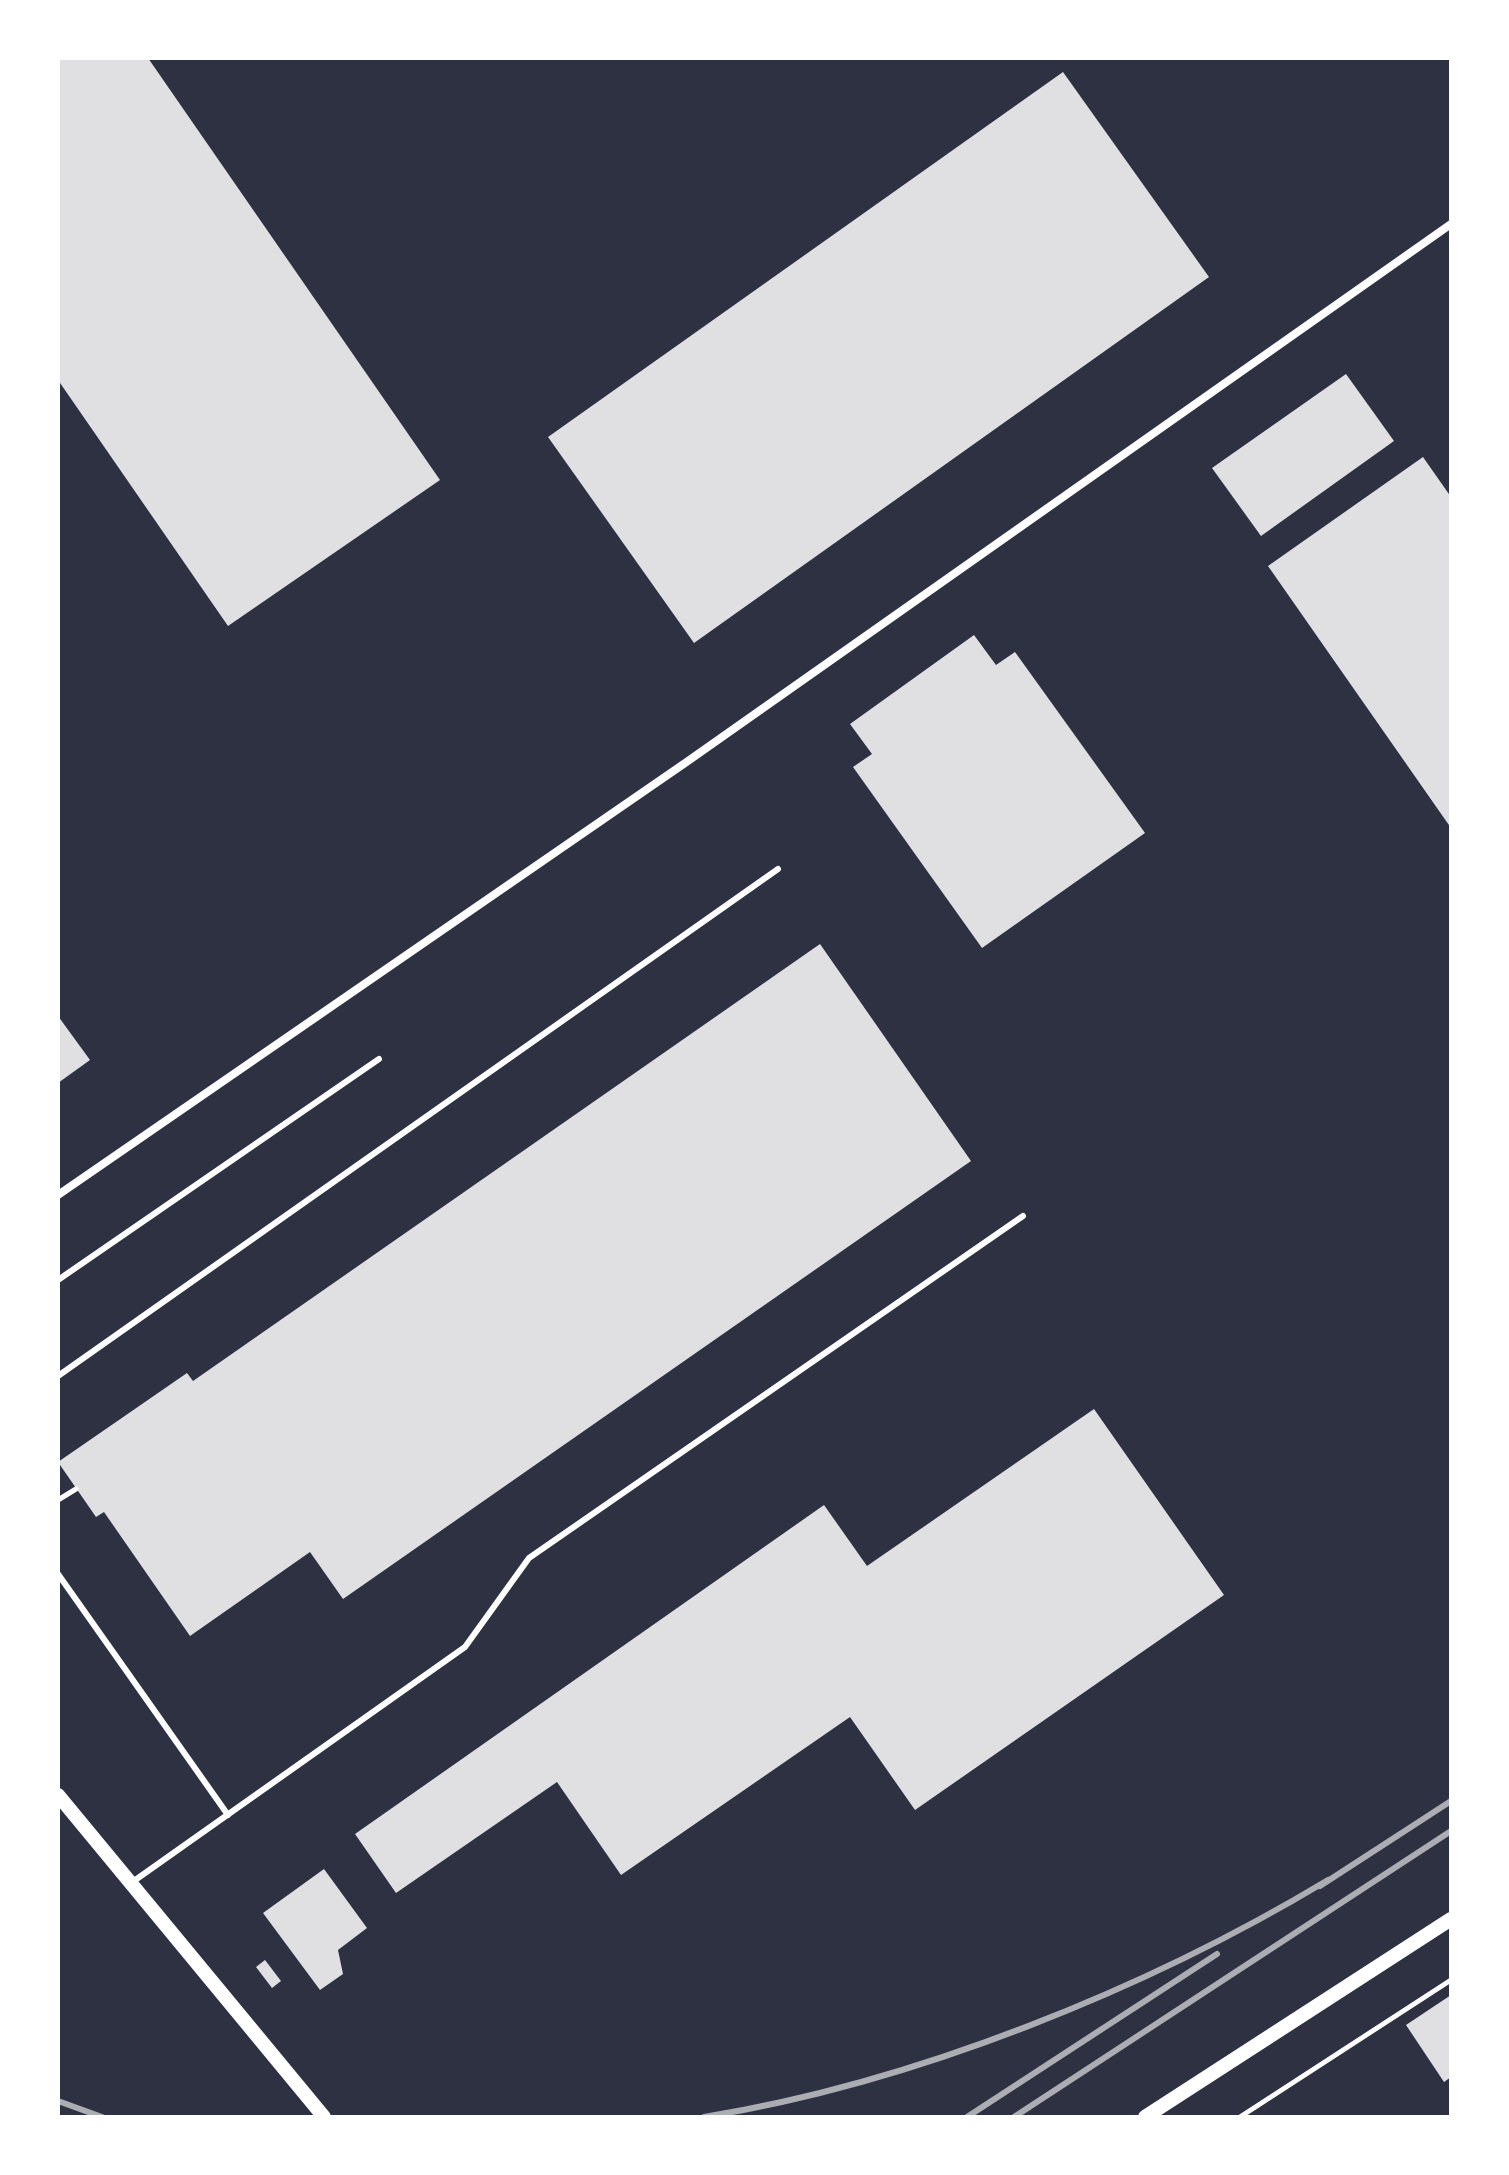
<!DOCTYPE html>
<html>
<head>
<meta charset="utf-8">
<style>
  body { margin:0 }
  #map { position:relative; width:1509px; height:2175px; overflow:hidden; background:#2d3142; font-family:Commissioner,sans-serif }
  canvas { display:block }
  .frame { position:absolute; inset:0; border:60px solid #fff; pointer-events:none }
</style>
</head>
<body>
<div id="map">
<canvas width="1509" height="2175"></canvas>
<div class="frame"></div>
</div>
<script>
const ctx = document.querySelector('canvas').getContext('2d');
ctx.lineJoin = 'round';
function fill(path, color) { ctx.fillStyle = color; ctx.fill(path, 'evenodd'); }
function trace(path, color, width, dash) { ctx.strokeStyle = color; ctx.lineWidth = width; ctx.lineCap = dash ? 'butt' : 'round'; ctx.setLineDash(dash || []); ctx.stroke(path); }
fill(new Path2D(`
  M58,58H148L440,480L228,626L58,380Z
  M1063,72L1209,277L694,643L548,437Z
  M1346,374L1394,441L1261,536L1212,468Z
  M1423,457L1451,497V828L1268,566Z
  M974,635L996,665L1015,652L1145,833L982,948L853,767L872,754L850,724Z
  M820,944L971,1161L343,1599L310,1552L190,1636L104,1512L96,1517L58,1462L187,1373L193,1381Z
  M58,1016L90,1060L58,1083Z
  M1094,1409L1224,1595L915,1810L850,1717L621,1875L557,1782L396,1893L355,1834L824,1505L867,1566Z
  M324,1869L367,1928L338,1950L343,1974L320,1990L263,1913Z
  M265,1960L281,1981L272,1988L256,1967Z
  M1451,1995V2077L1444,2082L1406,2025Z`), '#e0e0e3');
trace(new Path2D(`
  M58,1500L76,1489
  M1240,2117L1451,1980`), '#fff', 5);
trace(new Path2D(`
  M58,1280L379,1059
  M58,1376L778,869
  M58,1574L228,1815
  M131,1883L465,1647L529,1558L1023,1216`), '#fff', 6);
trace(new Path2D(`
  M58,1195L688,761L1451,224`), '#fff', 8);
trace(new Path2D(`
  M58,1795L324,2117
  M1145,2117L1451,1919`), '#fff', 14);
trace(new Path2D(`
  M1320,1886L1451,1801
  M58,2101L102,2117
  M704,2117C914,2083 1147,1989 1328,1880
  M967,2117L1217,1954
  M1014,2117L1451,1831`), '#abadb3', 6);
</script>
</body>
</html>
